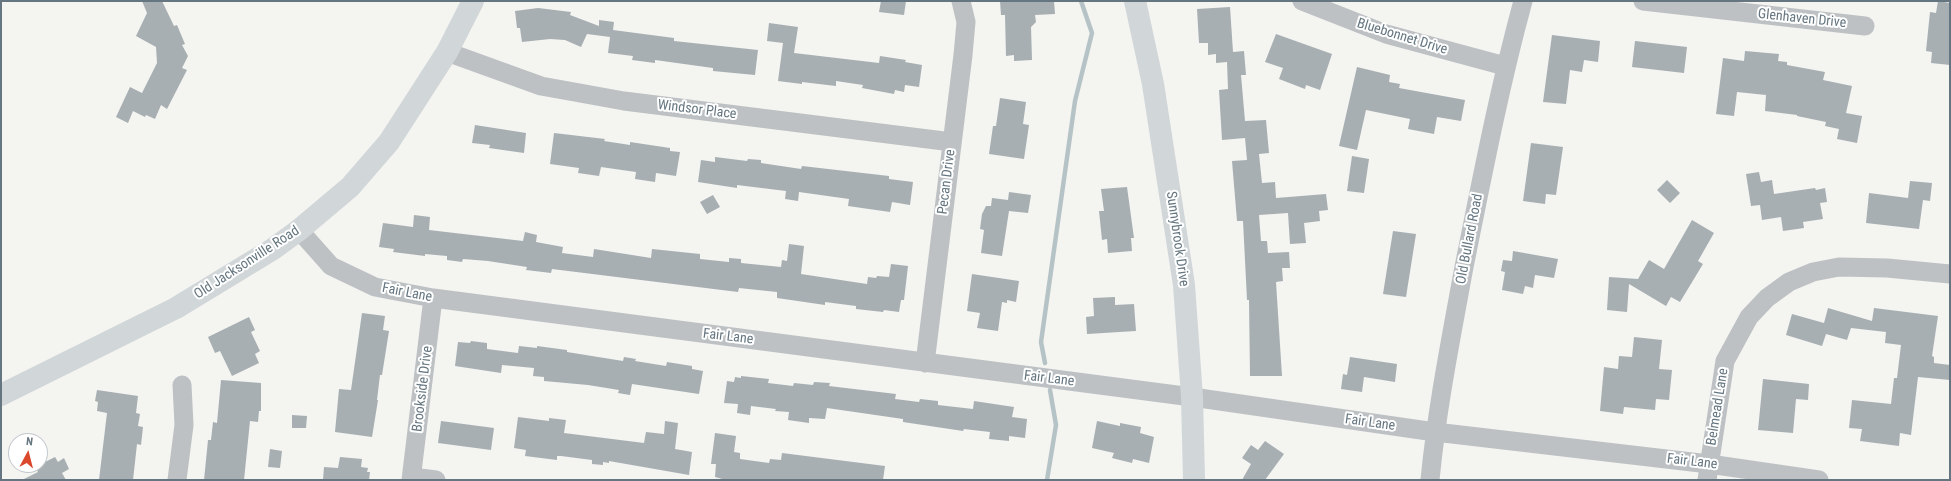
<!DOCTYPE html>
<html>
<head>
<meta charset="utf-8">
<style>
  body { margin:0 }
  #map { position:relative; width:1951px; height:481px; overflow:hidden; background:#f4f4f1; font-family:"Roboto Condensed",sans-serif }
  canvas { display:block }
  .frame { position:absolute; inset:0; border:2px solid #657680; pointer-events:none }
  .north { position:absolute; left:8px; top:433px; width:40px; height:40px; box-sizing:border-box; background:#fff; border:1px solid #c1c8cc; border-radius:50%; rotate:7deg; font-size:11px; font-weight:700; line-height:16px; text-align:center; color:#657680 }
  .north::after { content:''; display:block; margin:auto; width:14px; height:18px; background:#da492b; clip-path:polygon(50% 0,100% 100%,50% 72%,0 100%) }
</style>
</head>
<body>
<div id="map">
<canvas width="1951" height="481"></canvas>
<div class="frame"></div>
<div class="north">N</div>
</div>
<script>
const ctx = document.querySelector('canvas').getContext('2d');
ctx.lineJoin = 'round';
function trace(path, color, width, dash) { ctx.strokeStyle = color; ctx.lineWidth = width; ctx.lineCap = dash ? 'butt' : 'round'; ctx.setLineDash(dash || []); ctx.stroke(path); }
function fill(path, color) { ctx.fillStyle = color; ctx.fill(path, 'evenodd'); }
function drawText(font, color, halo, rows, align = 'center') {
  ctx.font = font + ' "Roboto Condensed",sans-serif'; ctx.lineWidth = 4; ctx.setLineDash([]); ctx.textBaseline = 'middle'; ctx.strokeStyle = halo; ctx.fillStyle = color; for (const [text, x, y, turn = 0] of rows) {
    ctx.save(); ctx.translate(x, y); ctx.rotate((+turn || 0) * Math.PI / 180); ctx.textAlign = isNaN(turn) ? turn : align; if (halo) ctx.strokeText(text, 0, 0); ctx.fillText(text, 0, 0); ctx.restore();
  }
}
trace(new Path2D(`
  M1045,363L1041,342L1075,101L1092,33L1081,1
  M1047,480L1056,425L1050,390`), '#b6c3c6', 4.5);
fill(new Path2D(`
  M142,1H162L174,26L177,25L185,44L182,45L188,56L182,68L187,70L167,109L161,105L155,119L146,115L145,117L133,111L128,123L116,117L130,87L142,93L157,63L156,47L136,36L147,13Z
  M881,1H906L904,15L879,12Z
  M1000,1H1054L1055,14L1035,15L1036,22L1031,27L1032,60L1014,61V55L1006,56L1005,15H1001Z
  M1938,1L1950,3V65L1931,63L1932,52L1926,51L1930,12L1936,13Z
  M1230,7L1233,52L1244,51L1246,75H1241L1245,121L1266,120L1269,153L1259,154L1262,183L1275,182L1276,198L1326,194L1328,210L1319,211L1320,221L1304,223L1306,243L1290,244L1288,213L1259,215L1261,241H1267L1268,253L1289,252L1290,268H1282L1283,281L1276,282L1282,376H1250L1249,300H1247L1243,221H1237L1232,161L1247,160L1245,138L1222,140L1219,90L1228,89L1227,62L1216,63V54L1208,55V43H1199L1197,9Z
  M538,8L571,12L570,15L599,26V20L614,22L613,30L674,38V41L758,50L755,75L713,71V68L655,60V63L632,60L633,56L608,53L610,37L587,34L581,47L565,40L550,39L522,42L520,28H517L515,11Z
  M769,23L798,27L794,53L879,63L880,56L906,60L905,62L922,65L919,87L905,85L904,92L895,90L894,94L862,88L863,85L836,81V86L802,82V84L778,81L783,43L767,41Z
  M1276,34L1332,54L1320,90L1306,85L1305,89L1279,79L1283,68L1265,62Z
  M1552,35L1600,41L1598,62L1584,60L1582,72L1570,70L1566,104L1543,102Z
  M1635,41L1687,47L1684,73L1632,67Z
  M1745,51L1779,54L1778,61L1787,62V65L1825,72L1823,80L1852,86L1846,113L1862,116L1857,143L1837,139L1839,129L1825,126L1826,122L1797,116V115L1765,111L1766,95L1737,92L1734,116L1716,114L1723,58L1744,61Z
  M1357,67L1390,75L1389,82L1400,84L1399,88L1465,100L1461,121L1437,117L1434,134L1408,129L1410,119L1366,110L1357,150L1339,146Z
  M1000,98L1026,102L1023,124L1029,125L1024,159L989,154L993,126H996Z
  M475,125L526,133L524,153L489,148L490,145L472,143Z
  M554,133L605,139L604,141L630,145V142L670,148V151L680,152L676,176L656,173L655,182L635,179L636,172L601,167L599,176L578,173L579,168L550,164Z
  M1531,143L1563,147L1556,195L1546,194L1545,204L1523,201Z
  M1352,156L1369,159L1364,193L1347,191Z
  M715,157L747,161L748,159L761,160V163L801,169L802,166L889,176V179L913,182L910,205L892,202L890,212L848,206L849,199L799,192L798,201L785,199L786,191L737,185V188L698,182L701,160L715,162Z
  M1759,172L1761,182L1772,180L1774,194L1815,188L1816,190L1825,188L1827,202L1820,203L1823,219L1803,222L1804,228L1783,231L1781,217L1762,220L1760,205L1751,206L1746,174Z
  M1667,180L1680,193L1670,203L1657,190Z
  M1910,181L1932,183L1930,201L1923,200L1919,229L1866,223L1869,193L1908,198Z
  M1127,187L1134,238H1131L1132,251L1108,253L1107,239L1102,240L1099,211H1104L1101,189Z
  M1009,192L1031,195L1028,213L1009,211L1002,256L981,253L984,230L980,229L982,214L986,206H991L992,198L1008,200Z
  M713,195L720,207L707,214L700,202Z
  M414,215L430,217L429,230L523,241L525,232L537,235L536,242L563,247L562,253L593,257L594,249L651,258L652,249L700,254V259L729,262V258L741,259V263L781,267L782,260L787,261L789,244L804,246L801,274L867,284L868,277L876,278L877,276L889,277L891,264L908,266L904,300H901L899,312L884,310L883,312L856,309V306L825,302V305L777,298V292L739,288L738,292L552,269L551,273L526,270L527,267L488,261L463,259L462,262L447,260V256L425,254V256L393,252L394,249L379,247L383,223L413,227Z
  M1692,220L1714,233L1698,261L1703,264L1680,302L1671,297L1666,306L1629,284L1627,312L1607,310L1609,277L1638,279L1649,260L1664,269Z
  M1393,231L1416,234L1406,297L1383,294Z
  M1513,251L1558,259L1554,278L1535,275L1533,288L1525,286L1523,294L1502,290L1505,272L1501,271L1503,260L1512,261Z
  M972,274L1019,281L1016,302L1007,300V303L1002,302L998,331L977,328L980,313L967,311Z
  M1115,297V305L1134,304L1136,331L1087,334L1086,317L1094,316L1093,298Z
  M1828,308L1872,321L1874,308L1938,316L1932,356L1934,357V363L1950,365V380L1918,377L1911,435L1900,433L1899,446L1860,441L1862,429L1849,428L1852,400L1891,404L1894,378H1897L1901,345L1885,343L1886,332L1851,328L1847,340L1826,334L1822,346L1786,335L1792,314L1824,323Z
  M362,313L385,316L383,330L389,331L382,375H380L377,400H378L372,437L335,432L339,389L351,390Z
  M249,317L255,330L251,332L260,351L255,354L259,363L232,376L220,351L215,353L208,337Z
  M1634,337L1662,340L1659,369L1672,370L1669,400L1656,399L1655,410L1624,407L1623,414L1600,411L1604,367L1618,369L1619,356L1632,357Z
  M471,341L487,343V349L518,353L519,346L537,348V346L567,350V352L623,361L624,357L636,359L635,361L666,366L667,362L692,366V369L703,371L699,394L632,384L630,395L618,393L619,390L588,385L544,381V377L533,376L534,368L502,365L501,373L455,366L458,342L470,343Z
  M1350,357L1397,364L1395,382L1364,377L1362,392L1341,389L1343,374L1347,375Z
  M741,376L769,379L768,383L793,386L794,383L813,385L814,382L830,383L829,386L896,394L895,399L919,402L920,399L938,401V405L973,409L974,401L1014,407L1012,417L1027,419L1025,438L1009,436V441L989,439L990,432L964,429L963,431L903,422V419L827,408L825,419L809,418V423L788,420L789,412L775,411L776,409L751,406L750,415L737,413L738,404L724,403L727,381L734,382L735,377L741,378Z
  M1763,379L1809,384L1808,400L1796,399L1793,433L1758,430Z
  M221,380L261,383V411H259L258,422L250,421L244,480H204L208,440H211L213,422L217,423Z
  M97,390L138,396L136,413L140,414L138,426L143,427L141,445L137,444L133,480H99L107,413L97,411L98,402L95,401Z
  M292,415L307,416L306,428H292Z
  M518,417L549,421V418L566,420L564,433L644,443L646,432L664,434L665,421L678,423L675,449L692,452L689,475L609,461V463L603,462V465L592,464V460L561,456H557V460L525,456L526,450L514,448Z
  M441,421L494,428L491,450L438,443Z
  M1097,421L1120,426V423L1141,427L1140,433L1154,437L1149,463L1133,459L1132,463L1112,458L1114,453L1092,448Z
  M715,433L736,436L734,452L740,453V459L769,463L770,459L781,460L782,453L885,466L883,480H726L715,477L716,464H711Z
  M1265,441L1284,454L1265,480H1242L1251,464L1242,458L1251,445L1258,450Z
  M270,449L282,451L280,468L268,467Z
  M55,457L58,462L64,458L69,469L62,473L66,480H22L38,472L35,467Z
  M340,457L362,459L361,467L368,468L367,472H370L369,480H323L324,467L338,468Z`), '#a7afb3');
trace(new Path2D(`
  M1302,1L1386,34L1505,66
  M1643,1L1865,26
  M447,52L541,86L624,101L952,142
  M299,230L331,266L375,287L433,298L1192,397L1435,432L1709,464L1819,480
  M925,363L963,55L966,22L961,1
  M412,477L436,480
  M177,480L184,425L182,385
  M411,480L433,298
  M1430,480C1437,408 1451,338 1464,267C1482,178 1499,89 1523,1
  M1707,480L1725,361L1749,317L1767,298L1789,282L1813,272L1839,267L1887,268L1950,274`), '#bdc1c4', 19);
trace(new Path2D(`
  M1135,1L1153,84L1184,285L1192,397L1194,480
  M1,395L176,308L273,249L299,230L350,187L389,142L447,52L473,1`), '#d1d6d9', 22);
drawText('14px', '#657680', '#fff', [
  ["Glenhaven Drive",1802,19,6],
  ["Bluebonnet Drive",1402,37,17],
  ["Windsor Place",697,110,7],
  ["Pecan Drive",947,182,-83],
  ["Sunnybrook Drive",1177,239,82],
  ["Old Bullard Road",1470,239,-79],
  ["Old Jacksonville Road",247,263,-33],
  ["Fair Lane",407,293,11],
  ["Fair Lane",728,337,7],
  ["Fair Lane",1049,379,7],
  ["Brookside Drive",423,389,-83],
  ["Belmead Lane",1718,407,-81],
  ["Fair Lane",1370,423,8],
  ["Fair Lane",1692,462,7]
]);
</script>
</body>
</html>
